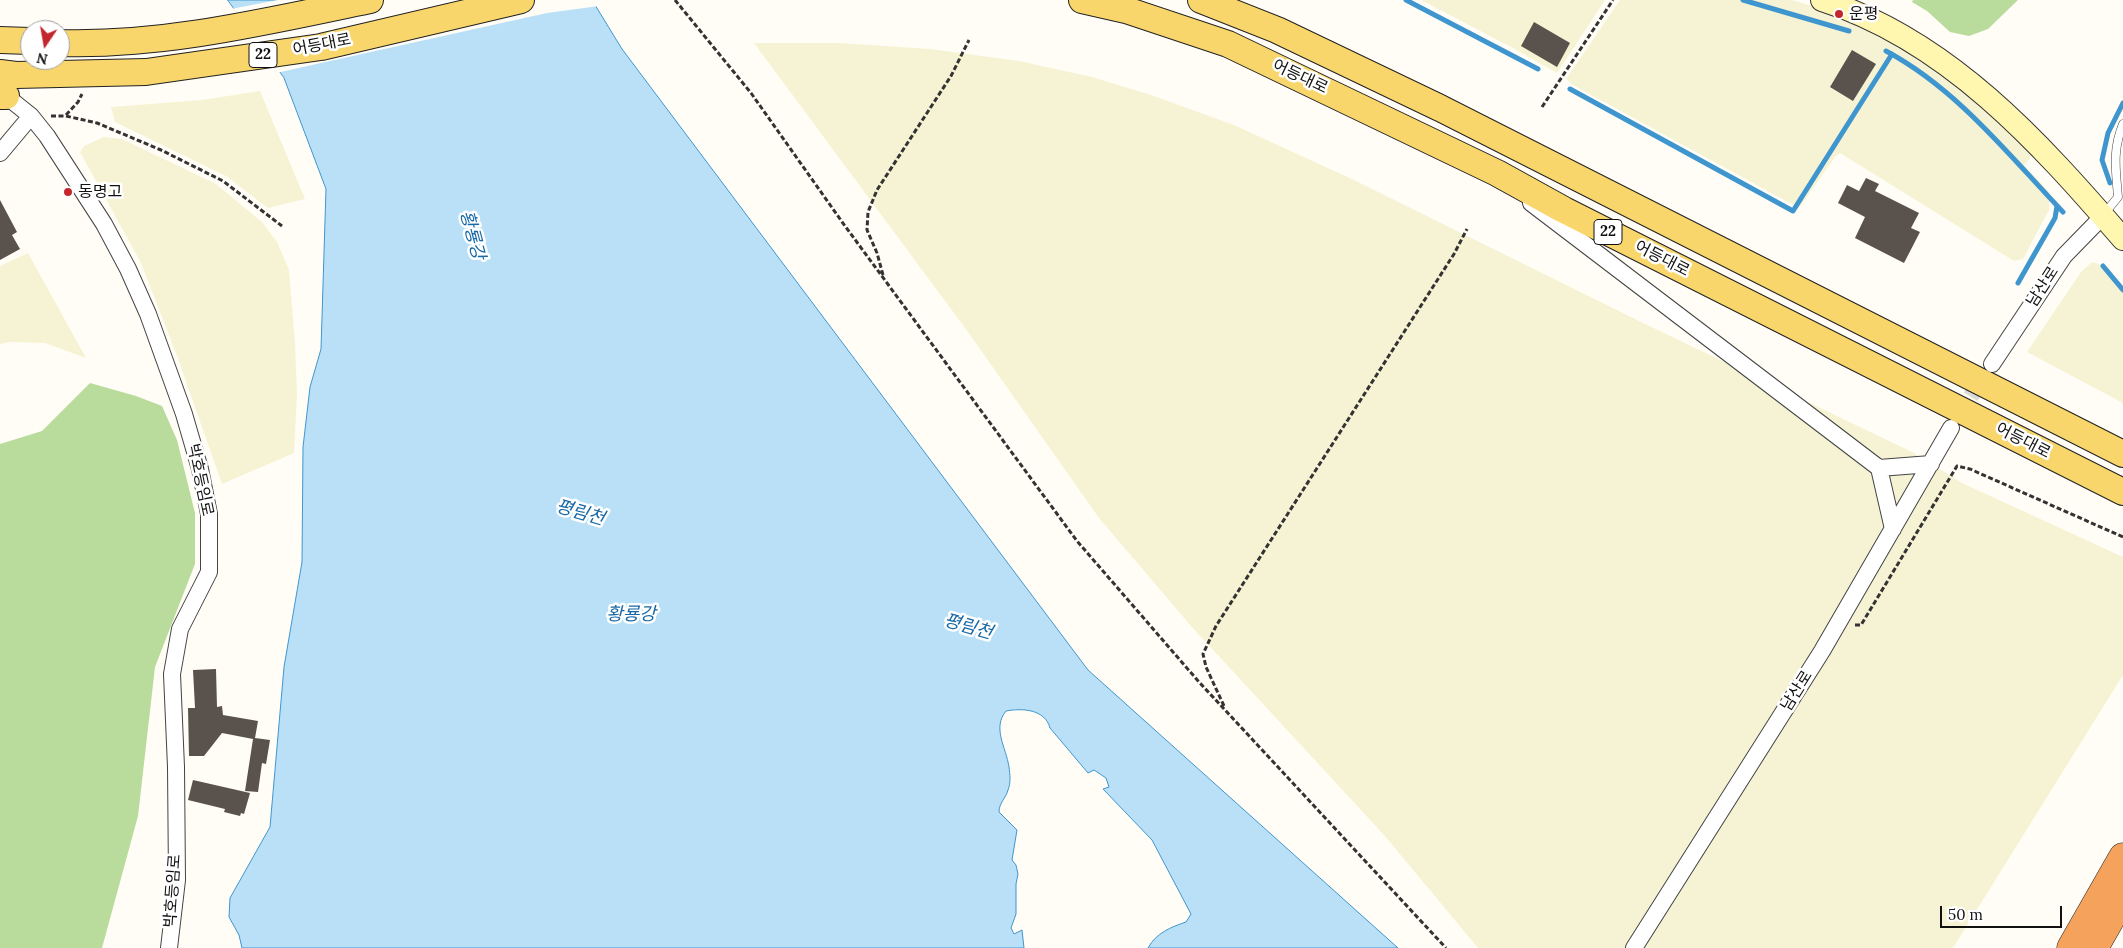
<!DOCTYPE html>
<html>
<head>
<meta charset="utf-8">
<style>
  body { margin:0 }
  #map { position:relative; width:2123px; height:948px; overflow:hidden; background:#fffdf5; font-family:Lora,serif }
  canvas { display:block }
  .north { position:absolute; left:20px; top:20px; width:50px; height:50px; box-sizing:border-box; background:#fff; border:1px solid #a0a0a0; border-radius:50%; rotate:192deg; font-size:14px; font-weight:700; line-height:20px; text-align:center; color:#111 }
  .north::after { content:''; display:block; margin:auto; width:18px; height:22px; background:#c4262e; clip-path:polygon(50% 0,100% 100%,50% 72%,0 100%) }
  .scale { position:absolute; left:1940px; top:906px; width:122px; height:22px; box-sizing:border-box; border:2px solid #111; border-top:0; padding-left:6px; font-size:15px; line-height:18px; white-space:nowrap; color:#111; -webkit-text-stroke:4px #fff; paint-order:stroke }
</style>
</head>
<body>
<div id="map">
<canvas width="2123" height="948"></canvas>
<div class="north">N</div>
<div class="scale">50 m</div>
</div>
<script>
const ctx = document.querySelector('canvas').getContext('2d');
ctx.lineJoin = 'round';
function fill(path, color) { ctx.fillStyle = color; ctx.fill(path, 'evenodd'); }
function trace(path, color, width, dash) { ctx.strokeStyle = color; ctx.lineWidth = width; ctx.lineCap = dash ? 'butt' : 'round'; ctx.setLineDash(dash || []); ctx.stroke(path); }
function drawText(font, color, halo, rows, align = 'center') {
  ctx.font = font + ' Lora,"Noto Sans KR",serif'; ctx.lineWidth = 5; ctx.setLineDash([]); ctx.textBaseline = 'middle'; ctx.strokeStyle = halo; ctx.fillStyle = color; for (const [text, x, y, turn = 0] of rows) {
    ctx.save(); ctx.translate(x, y); ctx.rotate((+turn || 0) * Math.PI / 180); ctx.textAlign = isNaN(turn) ? turn : align; if (halo) ctx.strokeText(text, 0, 0); ctx.fillText(text, 0, 0); ctx.restore();
  }
}
fill(new Path2D(`
  M1421,0H1605L1557,73L1511,47Z
  M1620,0H1792L1829,11L1837,19L1853,24L1943,69L2035,153L2024,165L2049,192V210L2023,259L2014,261L1840,153L1835,157L1799,208L1573,85L1566,79Z
  M754,43H839L930,49L1019,61L1092,77L1151,95L1234,125L1354,180L1639,321L1912,452L1962,483L2123,557V675L1953,948H1478L1384,835L1191,626L1099,518L968,332Z
  M260,91L305,199L268,208L226,176L115,122L111,107L202,100Z
  M104,137L122,139L216,184L263,223L277,242L289,270L295,343L297,395L294,453L222,484L177,356L141,263L80,152L84,146Z
  M28,253L86,358L45,343L10,342L0,344V266Z
  M2092,262L2099,264L2123,292V403L2027,352L2081,272Z`), '#f6f3d4');
fill(new Path2D(`
  M1913,0H2018L1988,29L1969,36L1950,32L1927,11L1912,2Z
  M90,383L136,396L162,406L177,440L195,513V564L155,667L138,816L102,948H0V444L42,431Z`), '#b9dc9c');
const water = new Path2D(`
  M228,0H592L622,49L1088,670L1398,948H1148C1156,933 1171,927 1186,922L1191,914L1152,840L1103,789L1109,787L1106,778L1094,770L1088,773L1050,728C1045,709 1022,708 1006,711C992,728 1006,747 1009,767C1010,774 1011,783 1008,790C1006,798 999,803 999,812L1017,830L1012,860L1016,865L1018,874L1016,884V914L1011,928L1014,934L1022,930L1024,948H242L239,935L229,917L230,898L270,827L284,667L302,562L303,447L310,387L321,349L326,189L284,78Z`);
fill(water, '#b9e0f7');
trace(water, '#3f96cf', 1);
fill(new Path2D(`
  M278,0H595L599,6L547,13L276,73L231,9Z`), '#fffdf5');
trace(new Path2D(`
  M1406,0L1538,69
  M1743,0L1849,31
  M1886,51C1957,89 2008,154 2063,212
  M1570,89L1793,211L1892,54
  M2110,183L2102,160L2108,133L2123,103
  M2103,266L2123,290
  M2018,283L2055,218L2057,206`), '#3f96cf', 5);
fill(new Path2D(`
  M1534,22L1570,43L1557,67L1521,46Z
  M1852,50L1876,64L1853,101L1830,87Z
  M1866,178L1879,184L1875,191L1919,213L1911,228L1920,232L1904,263L1855,238L1865,217L1838,203L1847,185L1859,191Z
  M0,200L17,232L12,235L20,249L0,260Z
  M216,669L217,707L222,706L223,715L258,721L255,738L270,740L266,764L262,763L258,792L245,791L253,739L222,733L204,756H189L188,708H195L193,670Z
  M193,780L250,793L244,814L241,813L240,816L224,812L225,809L188,800Z`), '#5a524d');
trace(new Path2D(`
  M1958,417L1985,374`), '#dbdad3', 16, [16, 8]);
const lane = new Path2D(`
  M2105,213L2118,197C2116,170 2112,151 2123,124`);
const street = new Path2D(`
  M0,90L6,96L31,116L47,136L104,224L128,269L148,314L184,414L200,469L209,514V572L180,629L172,674L176,767L177,880L169,948
  M0,153L31,116
  M1531,203L1879,468L1893,529
  M1992,364L2064,256L2103,216
  M1879,468L1931,464
  M1634,948L1822,651L1951,428`);
const secondary = new Path2D(`
  M1822,0C1948,40 2039,142 2123,239`);
const primary = new Path2D(`
  M1082,0L1126,10L1228,44L1497,173L1564,210L2123,492
  M1201,0L1277,30L1440,108L2123,454
  M0,40L30,41
  M60,43C165,46 268,21 370,0
  M0,73L16,75L146,72L321,47L521,0
  M0,96H6`);
const highway = new Path2D(`
  M2071,948L2123,857
  M2094,948L2123,897`);
trace(lane, '#444', 9);
trace(street, '#444', 18);
trace(secondary, '#333', 24);
trace(primary, '#222', 28);
trace(highway, '#222', 29);
trace(new Path2D(`
  M675,0L751,93L845,226L1077,541L1199,682L1446,948
  M1542,107L1613,0
  M66,115L78,102L82,94
  M51,116H66L97,123L161,150L223,181L282,226
  M883,275L877,253L867,230L868,212L877,190L951,76L969,40
  M1855,625H1861L1957,466L1970,469L2123,537
  M1224,706L1206,667L1203,654L1216,626L1454,254L1467,229`), '#333', 3, [5, 2.5]);
trace(lane, '#fff', 8);
trace(street, '#fff', 16);
trace(secondary, '#fff6b0', 22);
trace(primary, '#f9d66b', 26);
trace(highway, '#f5a25d', 28);
for (const [x, y, r, color] of [
  [1839,14,5,"#c4262e"],
  [68,192,5,"#c4262e"]
]) { const dot = new Path2D(); dot.arc(x, y, r, 0, 2 * Math.PI); ctx.fillStyle = color; ctx.fill(dot); trace(dot, '#fff', 2); }
for (const [x, y, w] of [
  [263,55,28],
  [1608,232,28]
]) { const box = new Path2D(); box.roundRect(x - w / 2, y - 12.5, w, 25, 4); ctx.fillStyle = '#fff'; ctx.fill(box); trace(box, '#111', 1); }
drawText('bold 15px', '#111', null, [
  ["22",263,55],
  ["22",1608,232]
]);
drawText('16px', '#111', '#fff', [
  ["운평",1849,14],
  ["동명고",78,192]
], 'left');
drawText('16px', '#111', '#fff', [
  ["어등대로",322,45,-11],
  ["어등대로",1300,77,25],
  ["어등대로",1662,259,27],
  ["남산로",2043,287,-57],
  ["어등대로",2023,441,27],
  ["박호등임로",200,480,78],
  ["남산로",1797,691,-58],
  ["박호등임로",173,891,-86]
]);
drawText('italic 18px', '#1768a6', '#fff', [
  ["황룡강",472,235,75],
  ["평림천",580,513,16],
  ["황룡강",631,615],
  ["평림천",968,627,16]
]);
</script>
</body>
</html>
